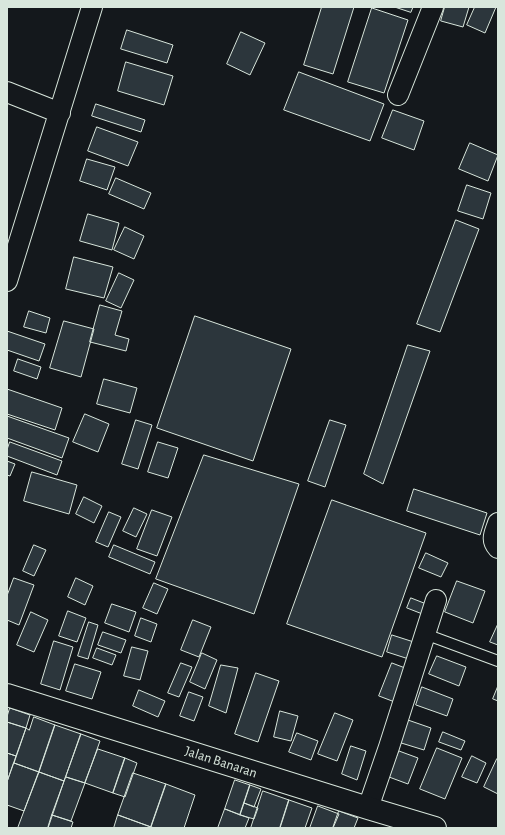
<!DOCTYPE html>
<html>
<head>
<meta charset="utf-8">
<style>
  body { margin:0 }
  #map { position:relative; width:505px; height:835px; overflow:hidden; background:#14181c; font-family:"Alegreya Sans",sans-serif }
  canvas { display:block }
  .frame { position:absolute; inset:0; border:8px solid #d8e6dc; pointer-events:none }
</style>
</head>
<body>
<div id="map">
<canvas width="505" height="835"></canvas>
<div class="frame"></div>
</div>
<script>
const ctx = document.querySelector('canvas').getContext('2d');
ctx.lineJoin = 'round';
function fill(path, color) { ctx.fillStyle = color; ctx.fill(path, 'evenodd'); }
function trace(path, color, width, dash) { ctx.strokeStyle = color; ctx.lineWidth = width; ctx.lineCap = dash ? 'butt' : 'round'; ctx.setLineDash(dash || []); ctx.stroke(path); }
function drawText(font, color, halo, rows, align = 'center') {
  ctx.font = font + ' "Alegreya Sans",sans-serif'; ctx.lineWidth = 3; ctx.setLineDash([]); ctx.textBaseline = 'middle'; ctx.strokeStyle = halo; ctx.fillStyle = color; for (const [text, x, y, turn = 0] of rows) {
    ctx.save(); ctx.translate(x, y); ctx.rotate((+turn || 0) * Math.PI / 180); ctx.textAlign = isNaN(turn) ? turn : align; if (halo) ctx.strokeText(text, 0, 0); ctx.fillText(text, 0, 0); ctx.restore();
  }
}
const building = new Path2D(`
  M322,7H354L333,74L304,65Z
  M395,7H413L411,12Z
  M445,7H469L463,27L441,21Z
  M475,7H496L485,33L467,25Z
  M372,8L408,20L384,93L348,82Z
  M127,30L173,45L167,63L121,49Z
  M241,32L265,43L250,75L227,64Z
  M126,62L173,76L164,105L118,91Z
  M299,72L384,104L370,141L284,110Z
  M96,104L145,120L141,132L92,116Z
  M393,110L424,121L414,150L382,138Z
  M97,127L138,142L128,166L88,151Z
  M470,143L498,155L488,181L459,169Z
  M87,159L115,167L107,190L80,181Z
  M116,178L151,193L144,209L109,194Z
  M467,185L491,193L483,219L458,211Z
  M88,214L119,223L112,250L80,241Z
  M456,220L479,229L440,332L417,324Z
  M125,227L144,236L134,259L114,250Z
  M74,257L113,267L104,298L66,289Z
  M119,273L134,280L121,308L106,301Z
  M100,305L122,311L115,335L129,339L126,351L90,342Z
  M29,311L50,318L46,333L24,327Z
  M195,316L291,349L253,461L157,428Z
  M64,321L94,329L81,377L50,368Z
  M7,331L45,344L39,361L7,350Z
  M408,345L430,351L383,484L364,474Z
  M18,359L41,367L37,379L14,371Z
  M104,379L137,388L130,413L97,404Z
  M7,389L62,408L55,430L7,414Z
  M85,414L109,424L98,452L73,442Z
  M7,416L69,438L62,458L7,438Z
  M136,420L152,425L138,469L122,464Z
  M330,420L346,425L325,487L308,481Z
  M10,442L62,461L57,475L7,456V450Z
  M158,442L178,448L168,478L148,472Z
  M204,455L299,484L254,614L156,579Z
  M7,461L15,464L10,476L7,475Z
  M32,472L77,485L69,514L24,501Z
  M414,489L487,513L480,535L407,511Z
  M84,497L102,506L94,523L76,514Z
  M332,500L426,533L382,657L287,624Z
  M134,508L147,514L136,537L123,531Z
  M152,510L172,517L157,556L137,549Z
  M109,512L121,517L108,547L96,542Z
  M34,545L46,550L34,576L23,571Z
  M114,545L155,562L150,574L109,557Z
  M426,553L448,563L441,577L419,568Z
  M14,578L34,585L19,625L7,620V596Z
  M76,578L93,586L85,605L68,597Z
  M457,581L485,591L473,623L445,612Z
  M154,583L168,589L157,614L143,608Z
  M411,598L429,605L425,615L407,608Z
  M112,604L136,612L129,632L105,623Z
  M68,611L86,618L77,642L59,636Z
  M31,612L48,620L34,652L17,645Z
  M141,618L157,624L151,642L135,636Z
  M193,620L211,627L199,657L181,650Z
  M89,622L98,625L88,659L78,656Z
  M498,624V645L490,642Z
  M103,632L126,640L121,653L98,645Z
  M392,635L420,644L415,661L387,652Z
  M54,641L73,647L60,690L41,684Z
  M132,647L148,651L140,680L124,676Z
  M97,648L116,655L112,665L93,658Z
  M202,653L217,660L205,689L190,682Z
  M437,656L466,667L459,686L429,674Z
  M181,663L192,667L179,697L168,693Z
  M392,663L413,671L400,704L379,696Z
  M75,664L101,672L92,699L66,691Z
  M221,665L238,668L226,713L209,706Z
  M256,673L279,681L258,742L235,734Z
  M498,686V701L493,699Z
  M422,687L453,699L447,716L416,705Z
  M139,690L165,701L158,717L133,706Z
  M189,692L203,697L194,721L180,716Z
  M10,708L30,715L26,728L7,722V717Z
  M280,711L298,716L291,741L274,737Z
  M335,713L353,720L337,761L318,754Z
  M34,717L55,725L39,772L14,763L26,728L29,730Z
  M405,719L431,728L424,750L398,742Z
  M7,722L26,728L16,756L7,753Z
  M55,725L81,734L64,781L39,772Z
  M443,732L465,741L461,750L439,742Z
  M297,733L318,741L311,760L289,752Z
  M81,734L100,741L85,783L66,777Z
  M351,746L366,751L357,780L342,774Z
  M437,748L462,758L445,799L420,789Z
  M98,749L125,758L113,793L85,783Z
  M399,751L418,758L408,784L389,777Z
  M7,753L16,756L7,782Z
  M472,756L486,763L477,783L462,777Z
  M125,758L137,763L125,797L113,793Z
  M497,759L498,760V794L484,787Z
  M14,763L39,772L24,811L7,805V782Z
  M39,772L64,781L48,828H18Z
  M133,773L166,784L151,827L118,815Z
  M66,777L85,783L71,821L52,815Z
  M235,780L250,785L240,815L225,809Z
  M166,784L195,795L184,828H155L151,827Z
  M250,785L261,789L254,807L244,803Z
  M263,791L289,800L280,828H251Z
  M289,800L312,808L305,828H280Z
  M244,803L258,808L254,819L240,815Z
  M318,806L339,814L333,828H310Z
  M225,809L249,818L245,828H218Z
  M339,811L358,818L354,828H333Z
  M52,815L73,822L71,828H48Z
  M118,815L151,827L150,828H114Z`);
fill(building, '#2c363c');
trace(building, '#d8e6dc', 1);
const service = new Path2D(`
  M425,634L498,661`);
const minor = new Path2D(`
  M7,92L60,113
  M398,95L433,7
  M7,281L92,7
  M498,523C495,533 490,539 498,548
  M368,808L389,747L436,600`);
const tertiary = new Path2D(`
  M7,695L368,808L435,828`);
trace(service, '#d8e6dc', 12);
trace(minor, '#d8e6dc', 22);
trace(tertiary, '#d8e6dc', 24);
trace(service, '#14181c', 10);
trace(minor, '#14181c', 20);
trace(tertiary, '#14181c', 22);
drawText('14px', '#d8e6dc', '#14181c', [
  ["Jalan Banaran",221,762,18]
]);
</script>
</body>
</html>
